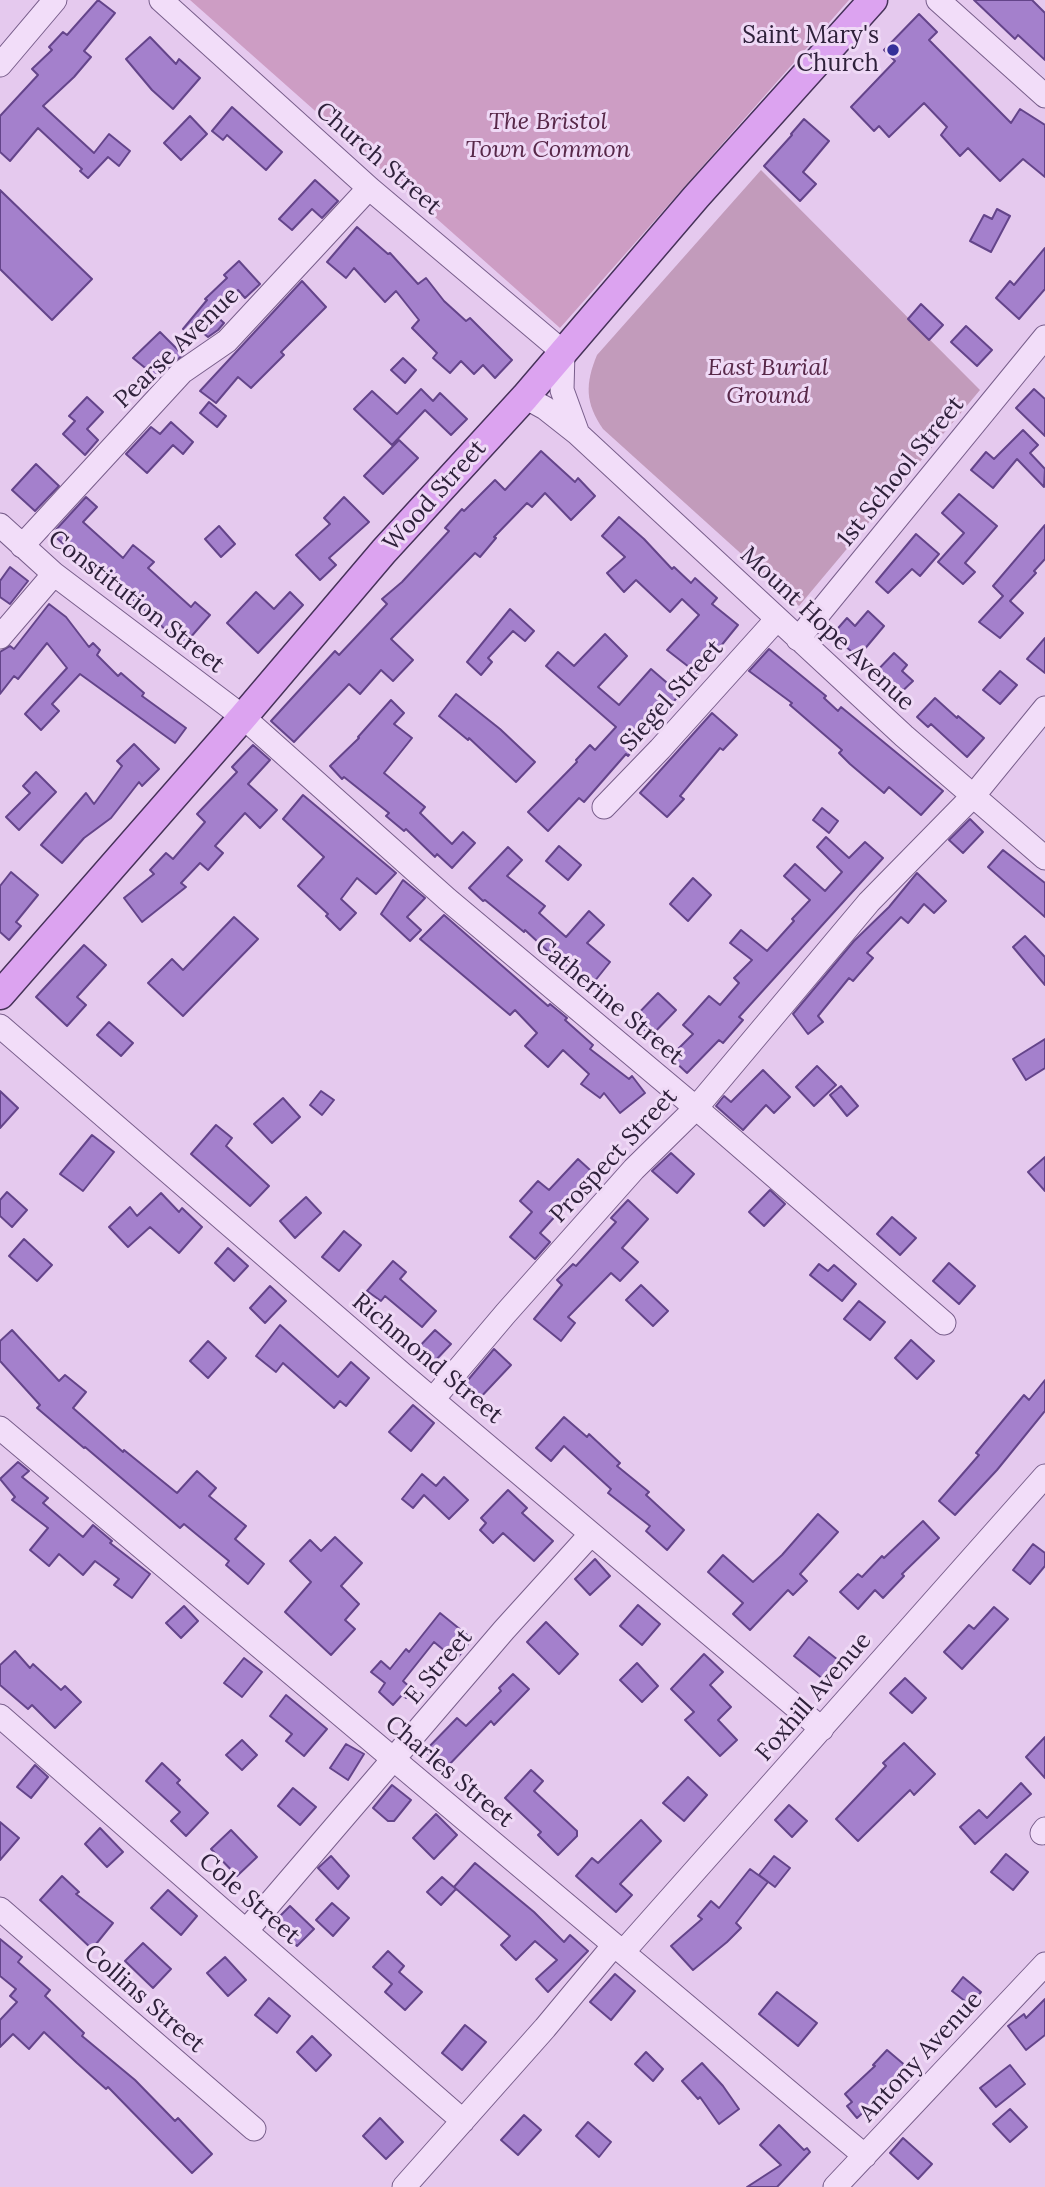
<!DOCTYPE html>
<html>
<head>
<meta charset="utf-8">
<style>
  body { margin:0 }
  canvas { display:block; background:#e5c9ee }
</style>
</head>
<body>
<canvas width="1045" height="2187"></canvas>
<script>
const ctx = document.querySelector('canvas').getContext('2d');
ctx.lineJoin = 'round';
function fill(path, color) { ctx.fillStyle = color; ctx.fill(path, 'evenodd'); }
function trace(path, color, width, dash) { ctx.strokeStyle = color; ctx.lineWidth = width; ctx.lineCap = dash ? 'butt' : 'round'; ctx.setLineDash(dash || []); ctx.stroke(path); }
function drawText(font, color, halo, rows, align = 'center') {
  ctx.font = font + ' Lora,serif'; ctx.lineWidth = 6; ctx.setLineDash([]); ctx.textBaseline = 'middle'; ctx.strokeStyle = halo; ctx.fillStyle = color; for (const [text, x, y, turn = 0] of rows) {
    ctx.save(); ctx.translate(x, y); ctx.rotate((+turn || 0) * Math.PI / 180); ctx.textAlign = isNaN(turn) ? turn : align; if (halo) ctx.strokeText(text, 0, 0); ctx.fillText(text, 0, 0); ctx.restore();
  }
}
fill(new Path2D(`
  M190,0H849L560,328Z`), '#cd9dc4');
fill(new Path2D(`
  M761,170L980,390L799,606L603,429C585,403 585,384 597,355Z`), '#c29bbb');
const building = new Path2D(`
  M98,0L115,13L84,51L91,57L74,77L43,106L94,153L109,134L130,151L119,166L108,157L88,178L80,171L82,169L38,128L10,161L0,152V116L38,75L32,69L52,50L49,47L63,32L67,35Z
  M974,0H1032L1045,13V60L1018,35L1015,39Z
  M919,14L937,32L929,40L1011,123L1020,109L1045,125V177L1023,159L1000,181L968,148L960,156L941,135L947,127L924,103L889,137L879,126L874,131L851,107L895,61L884,50Z
  M150,37L176,64L179,59L200,78L173,109L152,90L126,59Z
  M232,107L282,152L266,170L227,135L223,140L212,131Z
  M190,116L207,134L181,160L164,143Z
  M804,119L829,141L803,172L816,184L800,201L764,166L792,135L791,134Z
  M315,180L338,201L322,218L312,209L292,230L279,219Z
  M0,190L92,279L52,320L0,269Z
  M997,209L1010,216L991,252L970,241L984,215L992,219Z
  M357,227L388,254L390,253L418,284L426,278L444,301L466,321L470,318L512,360L495,378L483,365L474,374L461,361L450,373L433,358L437,353L412,328L419,320L396,291L385,302L354,268L346,278L327,262Z
  M1045,248V289L1019,319L996,298L1010,281L1014,285Z
  M239,261L260,284L245,298L238,290L213,313L224,323L218,330L208,337L197,328L190,335L183,329L207,300L205,299L227,278L224,275Z
  M302,281L326,307L281,352L284,355L251,388L238,377L216,403L200,391Z
  M921,304L943,325L929,340L908,319Z
  M966,326L992,350L977,366L951,342Z
  M160,332L183,355L163,372L160,369L155,376L133,358Z
  M403,358L416,370L405,383L391,370Z
  M421,389L433,401L440,393L467,419L451,435L425,410L392,445L354,409L372,391L397,414Z
  M1034,389L1045,399V436L1016,408Z
  M87,397L103,412L87,429L98,440L85,455L63,434L75,421L69,416Z
  M209,402L226,416L217,427L200,413Z
  M171,422L193,442L183,454L173,445L147,473L126,454L151,427L160,434Z
  M1023,430L1038,445L1030,453L1045,469L1044,487L1017,459L993,488L971,470L986,452L994,459Z
  M399,440L418,458L383,494L364,476Z
  M541,451L575,482L578,478L595,496L571,520L545,493L532,507L527,503L494,537L496,538L480,557L475,553L391,639L413,660L393,681L381,670L360,694L349,684L294,742L271,721L335,651L339,655L387,604L382,599L402,582L449,531L445,528L462,509L464,511L495,480L505,490Z
  M36,464L59,486L35,511L12,490Z
  M959,494L997,526L965,563L975,572L963,584L938,562L964,533L942,513Z
  M86,497L97,507L83,522L123,558L133,545L154,562L148,568L191,607L195,602L210,615L183,646L128,595L130,593L101,569L97,573L52,534Z
  M344,497L369,522L329,558L336,565L320,580L296,555L330,524L324,518Z
  M619,517L644,539L672,569L674,567L691,583L695,578L717,598L712,604L738,625L698,674L667,650L699,615L682,599L670,612L636,580L624,592L607,573L625,557L602,536Z
  M1045,525V559L1034,571L1036,573L1010,601L1023,613L1000,638L979,622L1003,596L993,586Z
  M219,526L235,544L221,557L205,539Z
  M916,534L939,554L920,576L912,569L888,593L876,582Z
  M10,567L28,581L10,604L0,597V581Z
  M256,592L274,609L290,592L303,605L258,653L227,623Z
  M49,604L66,617L89,647L93,643L100,650L97,655L118,676L121,673L144,693L142,696L186,728L175,743L80,674L52,704L59,711L41,730L25,714L67,668L47,643L18,679L14,676L0,694V652L10,646L14,649Z
  M510,609L534,631L525,641L513,631L488,658L492,662L481,675L467,662Z
  M868,611L884,626L858,657L832,635L847,618L855,626Z
  M605,634L627,656L598,687L619,705L651,669L680,694L628,756L626,754L584,802L579,798L548,831L528,812L577,762L576,760L590,745L595,750L616,727L546,666L558,652L574,666Z
  M1045,638V673L1027,659Z
  M769,649L826,696L824,698L838,711L841,707L943,791L921,815L889,787L884,793L850,764L839,753L842,750L790,705L792,703L749,671Z
  M894,653L907,665L902,671L913,681L895,698L873,675Z
  M1000,671L1017,685L1000,704L983,690Z
  M456,694L500,729L535,762L516,782L469,738L468,740L439,716Z
  M935,698L957,718L958,716L984,738L967,757L931,724L928,727L917,717Z
  M391,700L404,713L394,724L412,738L384,773L425,807L420,813L452,844L463,832L475,843L452,868L437,854L435,857L406,829L404,831L386,816L389,813L344,777L342,779L330,766L359,738L358,737Z
  M712,713L737,735L723,750L720,748L680,796L684,799L667,817L640,793Z
  M134,744L159,769L142,786L139,782L111,818L84,838L62,863L41,845L86,793L94,804L122,766L117,761Z
  M253,745L270,760L248,784L277,810L260,828L245,813L215,846L223,853L208,870L200,863L181,883L186,887L142,922L124,898L154,874L150,870L166,853L173,859L205,822L197,814L237,772L232,767Z
  M36,772L56,792L19,830L6,817L30,793L23,786Z
  M303,795L396,873L376,894L357,878L341,899L356,913L340,930L326,916L328,914L298,886L324,857L283,819Z
  M822,808L838,821L829,833L813,820Z
  M970,819L983,832L963,853L949,840Z
  M826,837L849,858L865,842L883,858L739,1017L743,1020L723,1043L719,1040L687,1073L670,1057L693,1034L683,1025L709,996L720,1005L739,983L734,978L752,960L730,943L741,930L767,951L794,921L792,919L810,900L784,876L795,864L825,891L842,872L817,847Z
  M559,846L581,865L568,880L546,861Z
  M508,847L522,860L507,876L545,906L539,913L566,937L589,911L604,925L587,943L610,962L590,987L566,968L525,930L524,932L485,900L483,901L469,888Z
  M1003,850L1045,883V917L988,867Z
  M11,872L38,895L16,922L21,926L9,940L0,932V886Z
  M917,873L946,901L934,913L924,904L908,923L901,917L867,953L873,958L853,981L849,978L818,1016L823,1022L808,1034L793,1014L854,941L889,907Z
  M693,878L711,895L688,921L670,904Z
  M403,880L425,898L407,917L421,930L410,941L381,914Z
  M444,915L548,1006L550,1004L567,1018L565,1020L593,1045L590,1049L629,1079L632,1076L645,1093L620,1113L604,1093L600,1098L581,1084L589,1074L563,1050L548,1067L525,1046L537,1033L515,1010L510,1015L420,939Z
  M234,917L258,939L183,1016L148,983L172,959L183,970Z
  M1025,936L1045,957V985L1013,947Z
  M84,945L106,965L77,997L86,1005L67,1026L36,997Z
  M658,993L676,1010L651,1036L633,1019Z
  M109,1022L133,1043L121,1056L97,1035Z
  M1045,1039V1068L1026,1080L1013,1059Z
  M817,1066L836,1085L814,1106L796,1087Z
  M763,1070L790,1097L774,1113L766,1105L743,1130L716,1106L724,1096L731,1102Z
  M841,1086L858,1106L847,1116L830,1095Z
  M0,1091L18,1108L0,1128Z
  M321,1091L334,1100L322,1115L310,1105Z
  M283,1098L300,1117L272,1143L254,1124Z
  M216,1125L232,1138L226,1146L269,1186L250,1206L191,1154Z
  M92,1135L114,1152L83,1191L60,1174Z
  M671,1153L694,1174L677,1193L652,1171Z
  M1045,1157V1191L1028,1172Z
  M578,1159L601,1180L584,1199L577,1192L540,1233L550,1242L535,1259L510,1237L532,1212L520,1201L538,1181L549,1190Z
  M770,1190L785,1204L764,1226L749,1212Z
  M7,1192L27,1210L12,1227L0,1216V1200Z
  M161,1193L179,1212L182,1208L202,1227L179,1253L150,1227L128,1247L109,1227L130,1207L137,1216Z
  M306,1197L321,1213L295,1238L280,1221Z
  M628,1200L648,1219L622,1248L638,1262L620,1281L611,1273L568,1317L575,1323L561,1341L534,1319L562,1285L557,1280L573,1264L576,1266L616,1222L611,1218Z
  M892,1217L916,1238L900,1255L877,1234Z
  M344,1231L361,1245L339,1271L322,1257Z
  M24,1239L52,1265L37,1281L9,1256Z
  M228,1248L248,1266L234,1281L215,1263Z
  M393,1261L406,1272L400,1279L436,1311L422,1327L385,1296L381,1301L367,1291Z
  M949,1263L975,1286L959,1304L933,1281Z
  M819,1264L828,1271L834,1265L856,1284L842,1301L810,1275Z
  M641,1285L668,1311L653,1326L626,1300Z
  M270,1286L286,1301L265,1323L250,1308Z
  M859,1301L885,1322L870,1340L844,1319Z
  M280,1325L338,1377L351,1362L369,1378L346,1406L340,1401L334,1408L283,1363L276,1372L256,1356Z
  M12,1330L59,1381L65,1375L86,1392L73,1408L123,1452L124,1450L177,1493L197,1471L216,1488L209,1496L246,1526L235,1539L264,1564L248,1584L226,1565L229,1561L184,1524L180,1528L85,1447L84,1448L37,1408L40,1405L0,1361V1341Z
  M435,1330L451,1344L433,1363L417,1349Z
  M911,1340L934,1361L917,1379L895,1358Z
  M208,1341L226,1358L208,1378L190,1361Z
  M494,1349L511,1365L478,1400L463,1386Z
  M1045,1380V1411L997,1470L955,1515L939,1501L979,1455L976,1453L1024,1395L1029,1400Z
  M413,1405L434,1423L411,1451L389,1432Z
  M564,1417L587,1437L589,1434L620,1463L617,1466L649,1492L646,1495L684,1530L667,1550L646,1531L650,1526L608,1493L611,1489L564,1446L551,1461L536,1448Z
  M18,1462L29,1471L22,1477L48,1498L43,1503L83,1537L93,1525L112,1541L110,1543L150,1574L132,1598L114,1585L119,1579L95,1561L83,1575L59,1554L49,1566L30,1550L48,1528L12,1500L15,1497L0,1479Z
  M422,1474L436,1486L444,1477L468,1500L449,1519L424,1495L413,1508L402,1499Z
  M508,1490L527,1508L522,1513L553,1541L534,1561L503,1533L493,1543L480,1530L486,1523L481,1518Z
  M818,1514L838,1532L800,1574L807,1581L793,1595L788,1590L750,1630L733,1614L743,1603L708,1572L723,1555L753,1582L782,1555Z
  M923,1521L939,1538L902,1574L904,1576L883,1598L875,1590L858,1609L840,1592L858,1574L862,1577L882,1556L884,1558Z
  M335,1537L362,1563L341,1586L359,1604L345,1620L355,1629L331,1655L285,1612L311,1582L290,1561L310,1540L321,1551Z
  M1033,1544L1045,1553V1566L1030,1584L1013,1570Z
  M595,1559L610,1576L590,1595L575,1579Z
  M638,1605L660,1624L642,1645L620,1626Z
  M184,1606L198,1621L181,1638L166,1623Z
  M994,1607L1008,1619L962,1669L944,1652L969,1625L974,1629Z
  M440,1613L472,1639L456,1660L434,1642L403,1681L413,1690L406,1698L402,1695L393,1705L379,1692L385,1683L371,1672L381,1661L390,1669L406,1649L409,1652Z
  M546,1622L578,1654L559,1674L527,1642Z
  M809,1637L838,1660L823,1679L794,1656Z
  M15,1651L30,1668L33,1664L61,1690L65,1686L81,1702L55,1728L32,1705L28,1709L0,1685V1665Z
  M704,1654L723,1672L710,1685L731,1707L718,1720L737,1740L720,1756L685,1720L694,1712L671,1689Z
  M244,1658L262,1672L242,1697L224,1683Z
  M637,1663L658,1686L642,1702L620,1680Z
  M513,1674L529,1689L494,1725L491,1721L445,1769L425,1751L457,1718L466,1726L501,1691L499,1688Z
  M905,1678L926,1698L912,1713L890,1693Z
  M286,1695L327,1729L304,1756L286,1741L292,1734L270,1716Z
  M1045,1737V1778L1026,1757Z
  M242,1740L257,1755L242,1770L226,1755Z
  M904,1743L935,1774L914,1795L910,1790L858,1841L836,1819L886,1766L883,1763Z
  M346,1744L364,1754L348,1780L330,1768Z
  M162,1763L180,1780L177,1783L208,1813L186,1836L171,1821L180,1812L146,1781Z
  M35,1765L48,1777L31,1798L17,1787Z
  M531,1770L543,1781L534,1791L577,1831V1836L558,1855L538,1835L541,1832L505,1798Z
  M688,1777L707,1795L684,1821L663,1803Z
  M1021,1783L1031,1794L975,1844L960,1827L979,1810L987,1818Z
  M392,1785L411,1800L394,1821H388L373,1808Z
  M293,1788L316,1807L300,1825L278,1806Z
  M789,1805L807,1821L792,1837L775,1820Z
  M436,1814L457,1835L434,1859L413,1838Z
  M641,1820L661,1841L620,1884L632,1895L616,1912L576,1876L592,1858L598,1863Z
  M0,1822L19,1838L0,1860Z
  M100,1828L123,1852L107,1867L85,1844Z
  M231,1830L257,1857L237,1876L211,1849Z
  M1006,1854L1028,1872L1013,1890L991,1872Z
  M331,1856L349,1876L338,1889L318,1868Z
  M774,1856L790,1868L775,1887L759,1875Z
  M475,1863L534,1912L564,1942L570,1935L588,1951L548,1992L536,1979L557,1960L535,1941L516,1960L501,1945L510,1936L454,1887Z
  M750,1869L768,1882L736,1923L741,1928L727,1942L693,1970L671,1946L702,1919L698,1916L711,1901L719,1908Z
  M62,1876L79,1892L76,1894L113,1923L92,1949L40,1900Z
  M442,1877L456,1889L441,1905L427,1892Z
  M168,1890L197,1916L181,1935L151,1908Z
  M332,1903L349,1918L333,1936L316,1920Z
  M290,1906L314,1929L297,1946L273,1923Z
  M0,1939L22,1957L18,1962L50,1990L45,1996L84,2033L82,2036L135,2080L175,2121L178,2118L212,2154L192,2173L108,2087L106,2089L77,2063L44,2032L29,2049L13,2034L0,2047V2020L17,2002L10,1996L16,1989L0,1976Z
  M143,1943L171,1969L153,1988L125,1961Z
  M388,1951L404,1966L399,1972L422,1992L405,2010L385,1992L392,1984L373,1967Z
  M225,1957L246,1980L228,1996L207,1973Z
  M615,1974L635,1991L611,2020L590,2002Z
  M963,1977L981,1992L970,2005L952,1991Z
  M777,1992L817,2023L798,2046L759,2014Z
  M269,1998L290,2016L277,2033L255,2015Z
  M1045,1999V2035L1026,2050L1008,2026L1024,2014L1026,2018Z
  M465,2025L486,2042L462,2070L442,2053Z
  M312,2036L331,2055L316,2071L297,2052Z
  M887,2050L907,2067L881,2096L857,2118L847,2106L852,2102L845,2094L875,2066L873,2065Z
  M646,2052L663,2069L653,2081L635,2064Z
  M702,2063L723,2086L739,2109L719,2124L700,2097L698,2099L682,2081Z
  M1010,2065L1025,2084L996,2107L980,2088Z
  M1010,2109L1027,2127L1010,2142L993,2124Z
  M524,2115L541,2130L518,2155L501,2140Z
  M380,2118L403,2142L386,2159L363,2136Z
  M588,2122L611,2142L599,2157L576,2136Z
  M779,2125L804,2150L807,2148L810,2152L777,2187H747L781,2165L760,2145Z
  M903,2138L932,2164L918,2179L890,2153Z`);
fill(building, '#a480cc');
trace(building, '#64448a', 2);
const minor = new Path2D(`
  M161,0L369,188L563,352L562,390L578,434
  M938,0L1045,96
  M0,65L55,0
  M525,397L545,408L578,434L904,736L1045,858
  M0,525L54,574L243,717L447,899L696,1108L944,1323
  M22,546L182,372L227,341L369,188
  M0,637L54,574
  M798,639L1045,337
  M604,807L660,749L777,619
  M0,1026L401,1373L822,1729
  M434,1398L506,1313L634,1169L696,1108L869,902L974,795L1045,708
  M0,1428L865,2156
  M0,1716L463,2121
  M1042,1833L1045,1829
  M0,1909L254,2129
  M246,1931L504,1630L591,1534
  M623,1952L1045,1476
  M404,2187L545,2028L614,1945
  M835,2187L1045,1964`);
const major = new Path2D(`
  M0,995L243,717L384,551L525,397L696,197L873,0`);
trace(minor, '#785e8b', 25);
trace(major, '#463159', 31);
trace(minor, '#f2ddf9', 23);
trace(major, '#dca3f0', 28);
for (const [x, y, r, color] of [
  [893,50,7,"#342e99"]
]) { const dot = new Path2D(); dot.arc(x, y, r, 0, 2 * Math.PI); ctx.fillStyle = color; ctx.fill(dot); trace(dot, '#efd9f6', 2.5); }
drawText('24px', '#2f213b', '#efd9f6', [
  ["Saint Mary's",879,36],
  ["Church",879,64]
], 'right');
drawText('italic 24px', '#582849', '#efd9f6', [
  ["The Bristol",548,122],
  ["Town Common",548,150],
  ["East Burial",768,368],
  ["Ground",768,396]
]);
drawText('24px', '#2f213b', '#efd9f6', [
  ["Church Street",378,159,41],
  ["Pearse Avenue",177,348,-44],
  ["1st School Street",901,472,-51],
  ["Wood Street",435,496,-48],
  ["Constitution Street",136,602,38],
  ["Mount Hope Avenue",827,629,43],
  ["Siegel Street",672,696,-48],
  ["Catherine Street",609,1001,40],
  ["Prospect Street",614,1156,-47],
  ["Richmond Street",427,1359,40],
  ["E Street",439,1667,-50],
  ["Foxhill Avenue",814,1697,-49],
  ["Charles Street",449,1772,40],
  ["Cole Street",249,1899,41],
  ["Collins Street",144,1999,41],
  ["Antony Avenue",921,2057,-47]
]);
</script>
</body>
</html>
